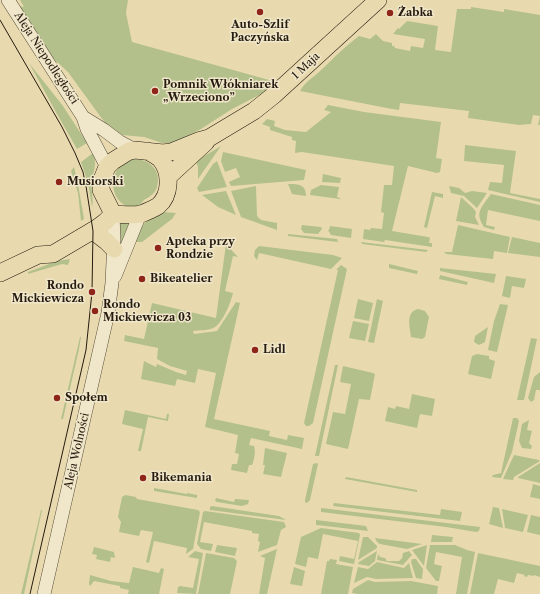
<!DOCTYPE html>
<html>
<head>
<meta charset="utf-8">
<style>
  body { margin:0 }
  canvas { display:block; background:#e8daae }
</style>
</head>
<body>
<canvas width="540" height="594"></canvas>
<script>
const ctx = document.querySelector('canvas').getContext('2d');
ctx.lineJoin = 'round';
function fill(path, color) { ctx.fillStyle = color; ctx.fill(path, 'evenodd'); }
function trace(path, color, width, dash) { ctx.strokeStyle = color; ctx.lineWidth = width; ctx.lineCap = dash ? 'butt' : 'round'; ctx.setLineDash(dash || []); ctx.stroke(path); }
function drawText(font, color, halo, rows, align = 'center') {
  ctx.font = font + ' "Libre Caslon Text",serif'; ctx.lineWidth = 3; ctx.setLineDash([]); ctx.textBaseline = 'middle'; ctx.strokeStyle = halo; ctx.fillStyle = color; for (const [text, x, y, turn = 0] of rows) {
    ctx.save(); ctx.translate(x, y); ctx.rotate((+turn || 0) * Math.PI / 180); ctx.textAlign = isNaN(turn) ? turn : align; if (halo) ctx.strokeText(text, 0, 0); ctx.fillText(text, 0, 0); ctx.restore();
  }
}
fill(new Path2D(`
  M20,0H128L126,13L132,42L280,83L273,88L232,109L201,129L173,143H162L144,137L122,135L114,132L108,127L68,72L46,52L19,6L24,7Z
  M471,7L504,12V9L540,15V125H538L540,116L533,115L531,124L519,125L468,118L469,111L400,103L399,110L392,109L300,91C305,82 311,79 319,72C333,59 344,47 359,36L370,39L376,34L383,41L392,43V46H394L395,48L410,51L411,46L423,48L425,39L393,34L398,28L399,29L407,21L438,26L435,50L451,52L457,9H471Z
  M29,63L63,106L87,143L77,149L57,114Z
  M328,105L364,112L441,122L436,158L442,159L440,172L437,173L408,166L392,231L428,237L430,238L429,243H432V247L385,240L384,242L363,239L364,229L370,230L371,228L382,229L384,213L381,212L384,185H392L394,166L302,152L295,153L296,141L292,140V137L270,130V127L262,124L267,119L275,121L274,126L285,130L306,132L331,112L324,110Z
  M465,145L516,151L510,193L540,199V202L488,190L490,182L502,183L504,165L464,161Z
  M221,146L198,179V167L196,161Z
  M223,152L306,170L304,180L231,186L229,182L240,177L236,168L225,172L221,161Z
  M93,153C98,166 92,172 92,185C91,193 94,200 92,207L88,183L81,162Z
  M134,159C150,159 162,171 157,187C155,194 149,197 144,200C142,202 140,205 137,206C115,214 98,169 134,159Z
  M217,161L227,187L199,192L197,188L213,164Z
  M74,167L78,184L84,219L81,221L78,193L71,171Z
  M323,174L341,178L340,183L322,182Z
  M288,184C298,184 306,184 306,196L292,194Z
  M321,185L339,187L337,197L340,198V199L310,195L311,190Z
  M256,186L257,216L261,220L277,223V230L241,217L231,191Z
  M449,186L459,188L465,193L472,191L487,193L477,208L464,196L451,193Z
  M226,191L236,215L218,207L202,195Z
  M432,192L443,194V198L435,196L427,228L424,227Z
  M491,194L540,205V221L488,210L486,225L495,227L494,230L484,227C474,212 482,207 491,194Z
  M461,197L473,208L476,212L475,217L479,225L456,221Z
  M164,212L176,213L172,219L142,242H136C143,220 144,222 164,212Z
  M131,219L122,253L118,252L119,222Z
  M302,225L321,227L322,229L318,234L304,233L301,229Z
  M458,225L510,237L507,253L494,251L493,259L446,254L444,252H452Z
  M330,226L352,229L351,238L331,235L328,230H329Z
  M288,234L337,239L338,242L288,236Z
  M512,237L540,243V257L508,253Z
  M361,242L428,250L426,252L362,244Z
  M226,244L238,257L233,256L225,291L233,293C231,302 223,322 215,327C209,331 199,330 193,331L194,334L217,331L236,302L240,303L214,419L270,431L269,436L287,440L288,435L304,438L302,449L251,438L249,445L254,446C256,451 254,461 252,465H249L247,473L231,470L232,464H237L239,454L235,453L238,435L205,427L216,373L198,369L195,383L177,379L175,386L141,379L144,361L156,367L157,364L176,372L186,375L187,371L170,366L157,359L158,348L124,341L125,335L144,339L152,303L216,318Z
  M259,246L333,255L342,258L331,269L259,253L257,260L254,256L255,250Z
  M70,259L68,265L62,264L28,274V272L57,261Z
  M389,264L418,271L417,274L389,268Z
  M341,265L347,269L313,423L309,426H306L304,423L338,270H336Z
  M440,268L496,274L494,283L440,271Z
  M440,275L468,282L467,285L439,279Z
  M506,276L526,279L524,288L512,286L510,298L502,296Z
  M358,299L373,303L369,321L354,318Z
  M377,299L383,301L374,343L368,342Z
  M500,304L508,305L497,352L488,350L494,321Z
  M418,309L425,311L429,317L425,337L422,339L411,337C410,327 405,312 418,309Z
  M353,321L369,324L365,341L349,338Z
  M488,327L485,342L479,345L474,342L475,336Z
  M80,337H81L79,349L63,419H61Z
  M531,338L537,339L524,400H517Z
  M477,354L489,356V359L495,361L491,379L468,374L472,356Z
  M335,365H338L319,456H315Z
  M343,366L373,373L375,374L370,400L359,399L348,449L326,444L333,412L345,414L351,384L340,382Z
  M540,372V390H536L534,400L531,402L528,398L534,377Z
  M412,394L435,399L432,416L420,414L417,428L385,421L388,407L395,409L396,406L409,409Z
  M125,410L166,419L167,414H169L168,421L148,417L141,451H138L143,429L122,424Z
  M513,418H517L519,421L512,452L501,478L492,477L493,475L501,473Z
  M529,420L527,430L532,431L529,443L532,446L531,449L522,448L519,441L522,424Z
  M265,448L287,453L281,477L263,474L265,465H263Z
  M514,455L539,460L540,461L514,477L513,480L503,479Z
  M317,463L318,464L310,500L307,503L305,502V500L313,464Z
  M540,463V483L518,478V477Z
  M346,477L417,490V492L345,479Z
  M533,484L540,486V499L530,497Z
  M154,488L187,494V493L197,495V498L154,491Z
  M125,495L136,497L137,499L198,510L200,512L193,549L186,554L187,548L154,541L149,563L146,562L153,532L141,530L139,536L119,532L121,522L118,517L122,497Z
  M216,498L234,502L235,499L249,500L248,504L242,506L217,502L215,501Z
  M334,503L440,515L441,509L462,512L460,521L333,506Z
  M212,506L279,516L286,520L210,510V507Z
  M493,507L499,508L503,528L489,524Z
  M321,508L480,527L479,531L476,532L446,527L321,512Z
  M502,509L528,515L523,532L505,528Z
  M41,510H42L24,594H21Z
  M205,511L284,522L286,527L281,530L277,545L258,552L260,542L258,541L259,534L252,533V531L204,522L200,542L213,544L211,551L201,549L197,544L203,512Z
  M531,515L540,517V535L527,532Z
  M316,520L366,526L368,531L317,525H316Z
  M321,528L359,533L360,535L354,564L339,561L340,556L354,559L358,541L323,534L318,559L308,557L306,567L295,564L301,537Z
  M432,535L453,537L452,542H431Z
  M363,537H368L377,546V548L358,560Z
  M375,538L422,544L407,549L380,544L377,542Z
  M217,545L237,548L235,556L215,552Z
  M427,545L424,566L412,550Z
  M430,545H455L467,550L475,552L467,594H456L462,557L436,552L434,564L442,566L439,581H436L426,568Z
  M94,547L114,552L115,558L111,557L110,562L96,559L97,555L92,554Z
  M277,549L267,594H259L265,558L260,556Z
  M195,551L203,553L196,594L177,593L178,587L180,586L193,588L199,559L188,557Z
  M377,551L375,561L369,566L358,564L359,562Z
  M409,551L412,555L403,565L377,560L378,554L380,557L385,558L387,561H399L402,558L403,553Z
  M206,553L234,558L237,561L230,594H198Z
  M478,553L540,566V577L534,575V576L528,575L527,577L524,576L525,575L517,573L514,583L498,579L494,594H470Z
  M330,559L337,560L336,564L353,567L348,594H321L327,561H329Z
  M412,559H416L423,569L422,579L416,578L411,562Z
  M377,562L404,568L409,563L413,578L376,579L367,577L354,583L358,567L368,569Z
  M133,567L159,573L161,568L164,569L159,594H128L129,590L120,588V586L94,581L90,586L89,584L90,575L111,581L129,583Z
  M294,567L305,571L302,586L290,584Z
  M368,580L375,582L411,581L438,586L437,594H358L352,593L353,589Z`), '#b3c08c');
const minor = new Path2D(`
  M8,0L83,117L87,129L107,167
  M83,117L104,130L120,142L135,150
  M115,276L140,214
  M44,594L108,313L112,283L114,240L113,214`);
const major = new Path2D(`
  M168,177L206,142
  M113,214L101,190V182L107,167L113,161L129,151L135,150L163,153L171,152L198,141L209,138L254,111L274,95L378,0
  M113,214C121,214 132,216 141,214C146,212 153,209 158,206C171,195 171,173 161,160C158,156 152,154 148,151
  M93,231L106,241L114,249
  M0,273L38,255L53,254L97,228L105,222L113,214`);
trace(minor, '#564b38', 14);
trace(major, '#261b10', 18);
trace(minor, '#f0e7ca', 13);
trace(major, '#e8daae', 17);
trace(new Path2D(`
  M0,20L62,127L75,153L83,172L86,186L93,231L92,292L86,350L30,594`), '#261b10', 1);
for (const [x, y, r, color] of [
  [260,12,4,"#8f2418"],
  [390,13,4,"#8f2418"],
  [155,91,4,"#8f2418"],
  [59,182,4,"#8f2418"],
  [158,248,4,"#8f2418"],
  [142,279,4,"#8f2418"],
  [92,292,4,"#8f2418"],
  [95,311,4,"#8f2418"],
  [255,350,4,"#8f2418"],
  [57,398,4,"#8f2418"],
  [143,478,4,"#8f2418"]
]) { const dot = new Path2D(); dot.arc(x, y, r, 0, 2 * Math.PI); ctx.fillStyle = color; ctx.fill(dot); trace(dot, '#f0e7ca', 1.5); }
drawText('bold 11px', '#261b10', '#f0e7ca', [
  ["Żabka",398,13],
  ["Auto-Szlif",260,25,"center"],
  ["Paczyńska",260,38,"center"],
  ["Pomnik Włókniarek",163,85],
  ["„Wrzeciono”",163,98],
  ["Musiorski",67,182],
  ["Apteka przy",166,242],
  ["Rondzie",166,255],
  ["Bikeatelier",150,279],
  ["Rondo",84,286,"right"],
  ["Mickiewicza",84,299,"right"],
  ["Rondo",103,305],
  ["Mickiewicza 03",103,318],
  ["Lidl",263,350],
  ["Społem",65,398],
  ["Bikemania",151,478]
], 'left');
drawText('11px', '#261b10', '#f0e7ca', [
  ["Aleja Niepodległości",46,58,57],
  ["1 Maja",306,66,-43],
  ["Aleja Wolności",77,451,-77]
]);
</script>
</body>
</html>
